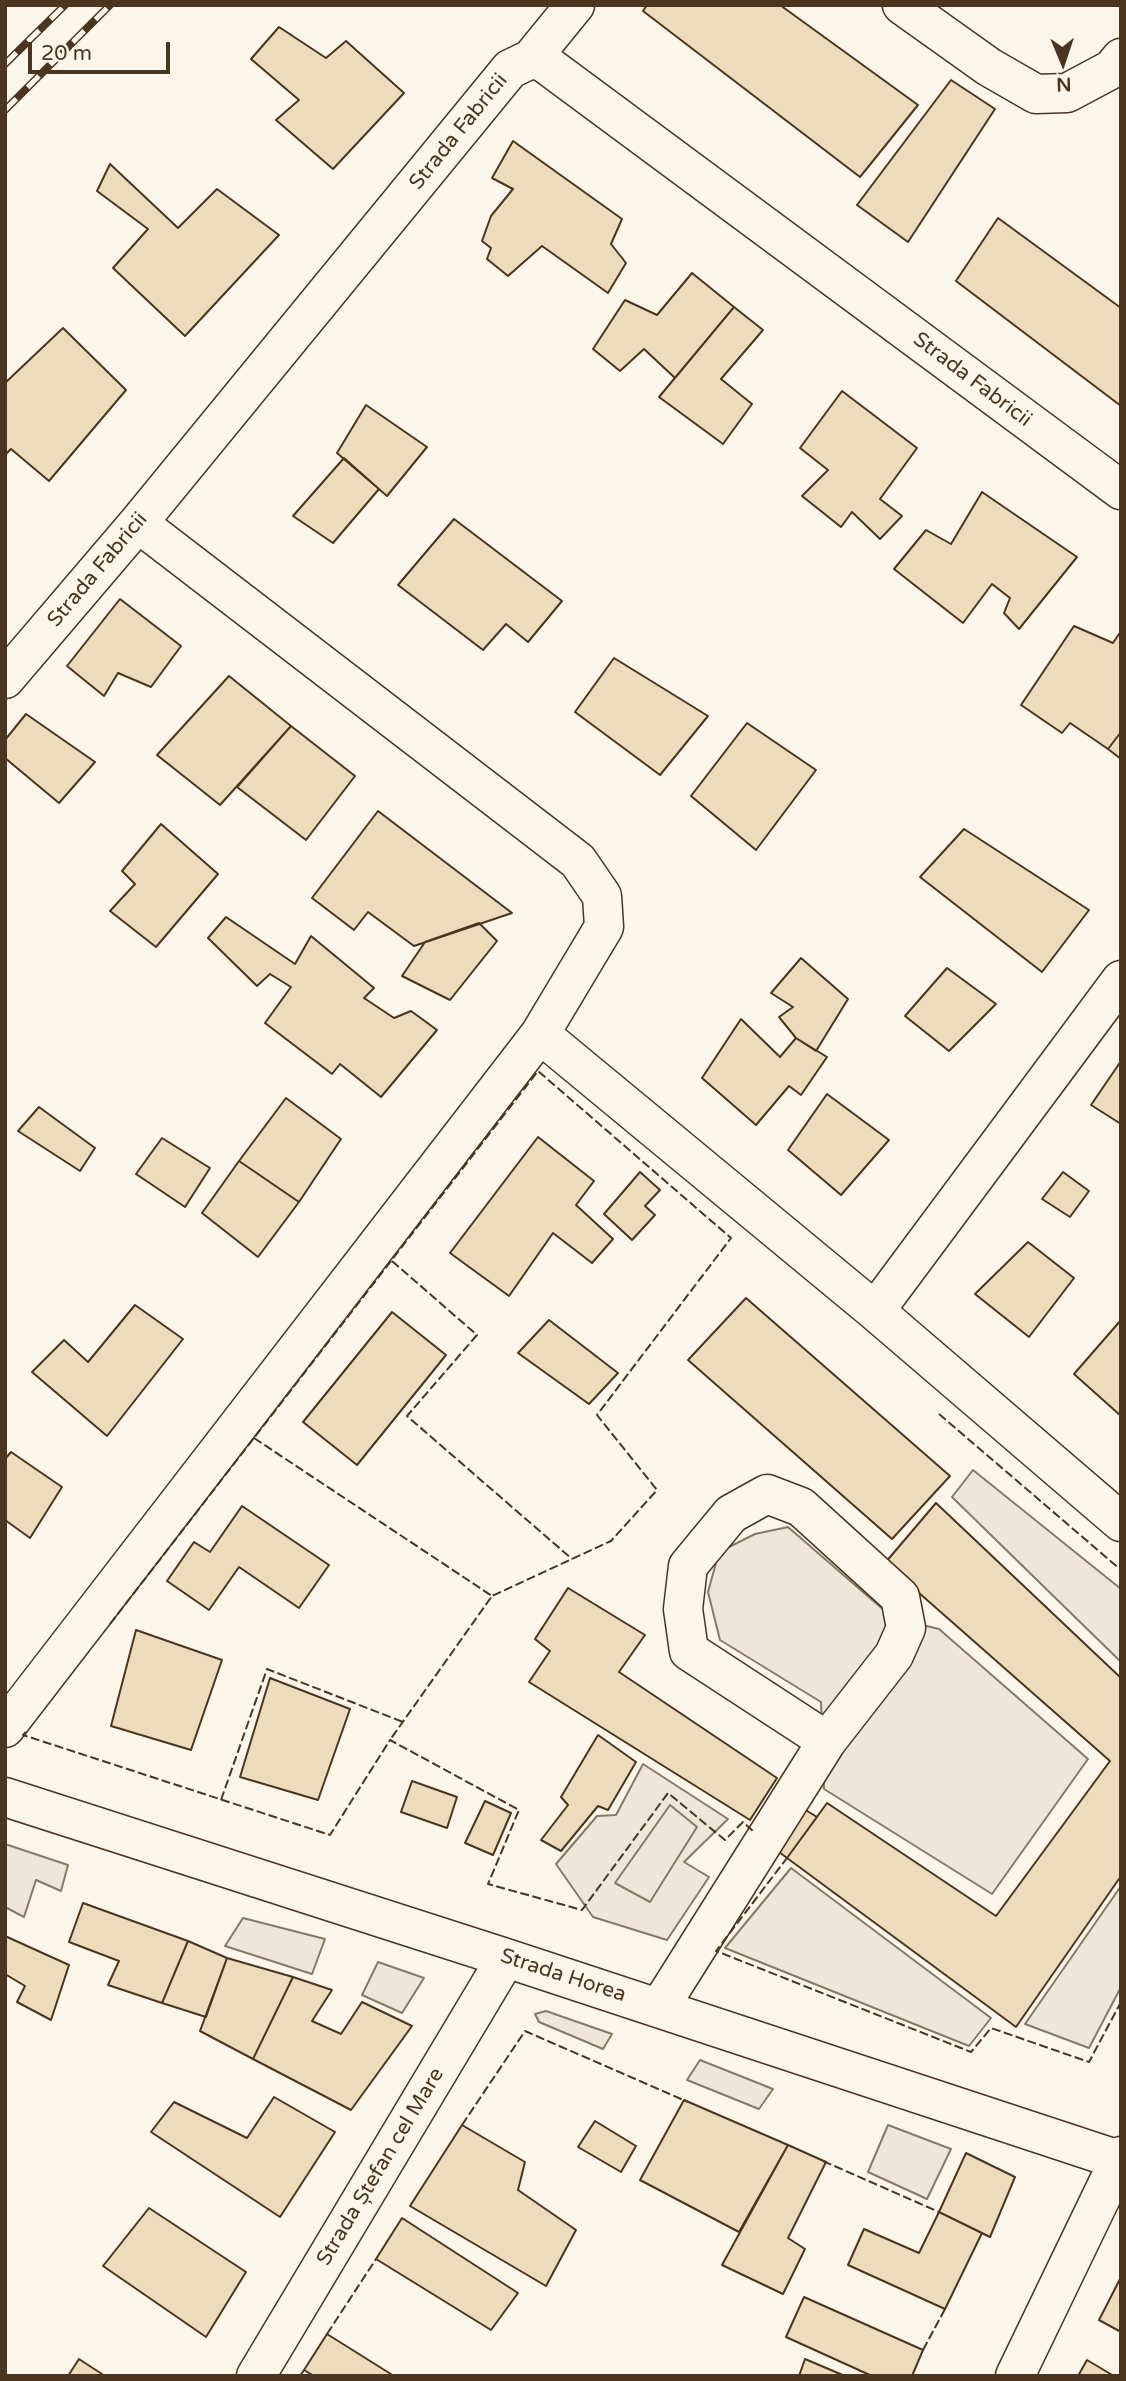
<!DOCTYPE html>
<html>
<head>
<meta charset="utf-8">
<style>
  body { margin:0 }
  #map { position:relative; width:1126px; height:2381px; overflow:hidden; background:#fbf6e9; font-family:"Varela Round",sans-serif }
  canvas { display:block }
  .frame { position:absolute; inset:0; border:7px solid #4a3520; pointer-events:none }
  .north { position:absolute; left:1028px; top:28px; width:70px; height:70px; -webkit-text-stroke:5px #fbf6e9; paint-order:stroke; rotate:178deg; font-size:19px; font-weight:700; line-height:28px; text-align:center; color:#4a3520 }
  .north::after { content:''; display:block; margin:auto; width:24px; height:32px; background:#4a3520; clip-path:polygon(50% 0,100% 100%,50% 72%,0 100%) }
  .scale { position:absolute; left:28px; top:42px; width:142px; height:32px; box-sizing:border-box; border:4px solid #4a3520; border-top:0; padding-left:9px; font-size:21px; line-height:24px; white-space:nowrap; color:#4a3520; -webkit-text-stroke:5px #fbf6e9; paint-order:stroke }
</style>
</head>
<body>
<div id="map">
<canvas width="1126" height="2381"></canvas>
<div class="frame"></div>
<div class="north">N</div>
<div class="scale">20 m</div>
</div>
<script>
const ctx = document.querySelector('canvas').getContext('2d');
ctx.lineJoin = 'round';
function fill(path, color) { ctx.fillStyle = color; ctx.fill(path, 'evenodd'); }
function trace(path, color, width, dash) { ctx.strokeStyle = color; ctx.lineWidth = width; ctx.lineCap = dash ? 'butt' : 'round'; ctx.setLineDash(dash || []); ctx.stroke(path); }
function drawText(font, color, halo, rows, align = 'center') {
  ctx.font = font + ' "Varela Round",sans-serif'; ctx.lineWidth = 5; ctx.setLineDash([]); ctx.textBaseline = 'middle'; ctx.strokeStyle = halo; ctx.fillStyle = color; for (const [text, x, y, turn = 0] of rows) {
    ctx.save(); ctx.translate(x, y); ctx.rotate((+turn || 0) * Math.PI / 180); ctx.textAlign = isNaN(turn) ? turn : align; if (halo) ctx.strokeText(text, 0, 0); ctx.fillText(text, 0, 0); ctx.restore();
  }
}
const green = new Path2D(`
  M973,1470L1121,1589V1662L952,1497Z
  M788,1527L893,1618L939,1629L1088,1759L992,1894L824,1789L821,1702L720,1640L708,1592L719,1552L755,1534Z
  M643,1764L728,1819L684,1862L709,1877L667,1940L593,1917L556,1864L597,1816L616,1815Z
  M5,1844L68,1865L61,1891L36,1880L24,1917L5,1907Z
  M791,1868L991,2018L969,2046L725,1948Z
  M1121,1886V1987L1089,2048L1025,2024Z
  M243,1918L325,1939L312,1974L225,1946Z
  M378,1962L424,1978L402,2013L362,1995Z
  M546,2011L612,2034L603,2049L539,2022L535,2014Z
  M700,2060L773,2089L759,2109L687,2080Z
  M888,2125L951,2149L927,2199L868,2172Z`);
fill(green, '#ede6d9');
trace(green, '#887966', 2);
const parking = new Path2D(`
  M670,1805L697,1827L650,1902L615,1883Z`);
fill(parking, '#ede7d9');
trace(parking, '#887966', 2);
const building = new Path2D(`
  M647,5H780L918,105L860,177L643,11Z
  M279,27L326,58L346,41L404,93L333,169L276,120L299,100L251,59Z
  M951,80L995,109L908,242L857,205Z
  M513,141L622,219L611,244L626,263L608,293L542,246L508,276L487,259L491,248L482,241L491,216L513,189L492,178Z
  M110,164L178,228L217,189L279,235L185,336L113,268L148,229L97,191Z
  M998,218L1121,308V406L956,281Z
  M692,273L734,307L675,378L644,349L620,371L593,349L625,300L657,315Z
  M734,307L763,330L721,379L752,404L723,444L659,397Z
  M63,328L126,390L49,481L11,449L5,455V383Z
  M842,391L917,448L880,499L902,516L880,539L852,512L841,527L802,496L828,470L800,448Z
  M366,405L427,447L387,496L337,453Z
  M344,458L379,489L333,543L293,516Z
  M982,492L1077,557L1019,629L1004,613L1010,598L992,584L963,623L894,569L926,530L951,544Z
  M454,519L562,601L528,642L506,624L483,650L398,585Z
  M120,599L181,646L151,687L118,673L104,696L67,666Z
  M1074,626L1113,643L1121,631V732L1108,749L1070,723L1062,733L1021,705Z
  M614,658L708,716L660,775L575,712Z
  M229,676L291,726L220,805L157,755Z
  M26,714L95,762L59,803L5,758V740Z
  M747,723L816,770L756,850L691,796Z
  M291,726L355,776L306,840L237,787Z
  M1121,732V759L1108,749Z
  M378,811L512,913L414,946L368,912L354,930L312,898Z
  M161,824L218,874L156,947L110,911L135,884L122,871Z
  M964,829L1089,910L1042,972L920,877Z
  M226,917L295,964L311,936L374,988L364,998L394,1018L411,1011L437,1030L381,1097L340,1064L332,1074L265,1023L291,987L270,974L257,986L208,938Z
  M479,923L497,941L450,1000L402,976L425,942Z
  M801,958L848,999L816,1051L796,1038L779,1017L793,1007L771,993Z
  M947,968L996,1004L949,1051L905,1016Z
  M741,1019L780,1057L796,1038L827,1057L801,1095L789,1086L756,1125L702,1078Z
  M1121,1061V1124L1091,1105Z
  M827,1094L889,1140L841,1195L788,1150Z
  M286,1098L341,1139L299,1202L239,1161Z
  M39,1107L95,1148L80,1171L18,1131Z
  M538,1137L594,1181L576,1205L613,1239L592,1263L553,1233L509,1296L450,1253Z
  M162,1138L210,1168L185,1207L136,1174Z
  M239,1161L299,1202L258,1257L202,1213Z
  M640,1172L660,1190L645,1206L655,1215L632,1240L604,1214Z
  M1063,1172L1089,1191L1070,1217L1042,1199Z
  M1028,1242L1074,1278L1029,1337L975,1294Z
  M746,1298L950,1476L892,1539L688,1360Z
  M135,1305L183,1339L107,1436L32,1372L64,1340L88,1362Z
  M392,1312L446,1355L357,1465L303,1422Z
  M549,1320L618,1373L589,1404L518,1353Z
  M1121,1320V1416L1074,1374Z
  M11,1452L62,1487L30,1538L5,1520V1459Z
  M936,1503L1121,1678V1876L1016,2027L787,1858L827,1803L996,1916L1110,1761L885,1563Z
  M242,1506L329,1565L299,1608L239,1567L209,1610L167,1581L194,1542L210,1552Z
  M568,1588L645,1635L619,1672L777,1778L750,1820L529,1682L550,1651L535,1639Z
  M136,1630L222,1660L191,1750L111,1726Z
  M270,1678L350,1709L318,1800L240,1777Z
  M598,1735L636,1762L608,1810L598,1806L561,1851L541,1840L568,1805L561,1797Z
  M412,1781L457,1797L447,1828L401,1812Z
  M485,1801L511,1813L493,1855L465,1843Z
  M799,1806L817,1817L787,1858L771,1846Z
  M83,1903L188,1941L162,2003L108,1985L119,1961L69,1942Z
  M5,1936L69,1965L51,2020L17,2002L25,1986L5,1974Z
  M188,1941L227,1958L206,2017L162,2003Z
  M227,1958L293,1977L253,2059L200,2031Z
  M293,1977L332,1990L312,2021L341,2034L362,2002L412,2026L351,2110L253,2059Z
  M274,2097L335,2132L280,2217L151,2132L174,2102L247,2138Z
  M684,2100L788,2145L739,2232L640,2180Z
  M595,2121L636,2146L621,2172L578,2147Z
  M462,2125L525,2162L518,2190L576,2230L546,2286L410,2206Z
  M788,2145L826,2162L788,2238L805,2249L783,2294L722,2265Z
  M966,2153L1015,2177L990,2237L939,2212Z
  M149,2208L246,2272L206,2337L103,2266Z
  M939,2212L982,2233L945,2309L848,2265L864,2229L919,2253Z
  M402,2218L518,2293L491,2330L376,2259Z
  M1121,2277V2332L1099,2320Z
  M804,2297L923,2350L912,2376H872L786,2337Z
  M327,2334L394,2376H314L304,2370Z
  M79,2359L105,2376H68Z
  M805,2359L845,2376H799Z
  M1087,2360L1114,2376H1078Z`);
fill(building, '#ecdcbc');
trace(building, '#4a3520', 2);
const minor = new Path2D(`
  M902,5L989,67L1036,94L1067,93L1112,69L1121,58
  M531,59L575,5
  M5,679L138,523L510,69L531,59L543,62L1121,490
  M540,1034L875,1311L1121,1522
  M875,1311L1121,980
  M5,1728L540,1034L604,927L602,896L578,861L138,523
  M5,1797L506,1958L1119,2160
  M659,2008L827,1741L894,1655L906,1628L900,1597L801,1507L767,1494L731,1514L688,1566L683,1609L689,1651L827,1741
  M256,2376L506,1958`);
const major = new Path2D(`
  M1015,2376L1121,2156`);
trace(minor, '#4a3520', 41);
trace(major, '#4a3520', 41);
trace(minor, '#fbf6e9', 38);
trace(major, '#fbf6e9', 38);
const rail = new Path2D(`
  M5,64L65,5
  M5,110L110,5`);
trace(rail, '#4a3520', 8);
trace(rail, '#fbf6e9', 5, [16]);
trace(new Path2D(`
  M392,1261L477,1335L407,1416L572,1559
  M939,1414L1121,1570
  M254,1438L492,1596L390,1740
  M110,1624L538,1071L731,1238L597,1415L657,1490L611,1541L492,1596
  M26,1732L23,1735L330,1835L390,1740L519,1810L488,1884L582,1910L668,1793L725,1840L743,1822L753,1831
  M221,1800L267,1669L403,1722
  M786,1857L787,1858L716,1951L971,2052L991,2028L1089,2062L1121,2002
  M462,2125L525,2031L688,2102
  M823,2161L939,2212
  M327,2334L376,2259
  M923,2350L945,2309
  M300,2376L304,2370`), '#4a3520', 2, [9, 3.5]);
drawText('21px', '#4a3520', '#fbf6e9', [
  ["Strada Fabricii",459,132,-51],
  ["Strada Fabricii",972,380,37],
  ["Strada Fabricii",98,570,-50],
  ["Strada Horea",563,1976,18],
  ["Strada Ștefan cel Mare",381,2167,-59]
]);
</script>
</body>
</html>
